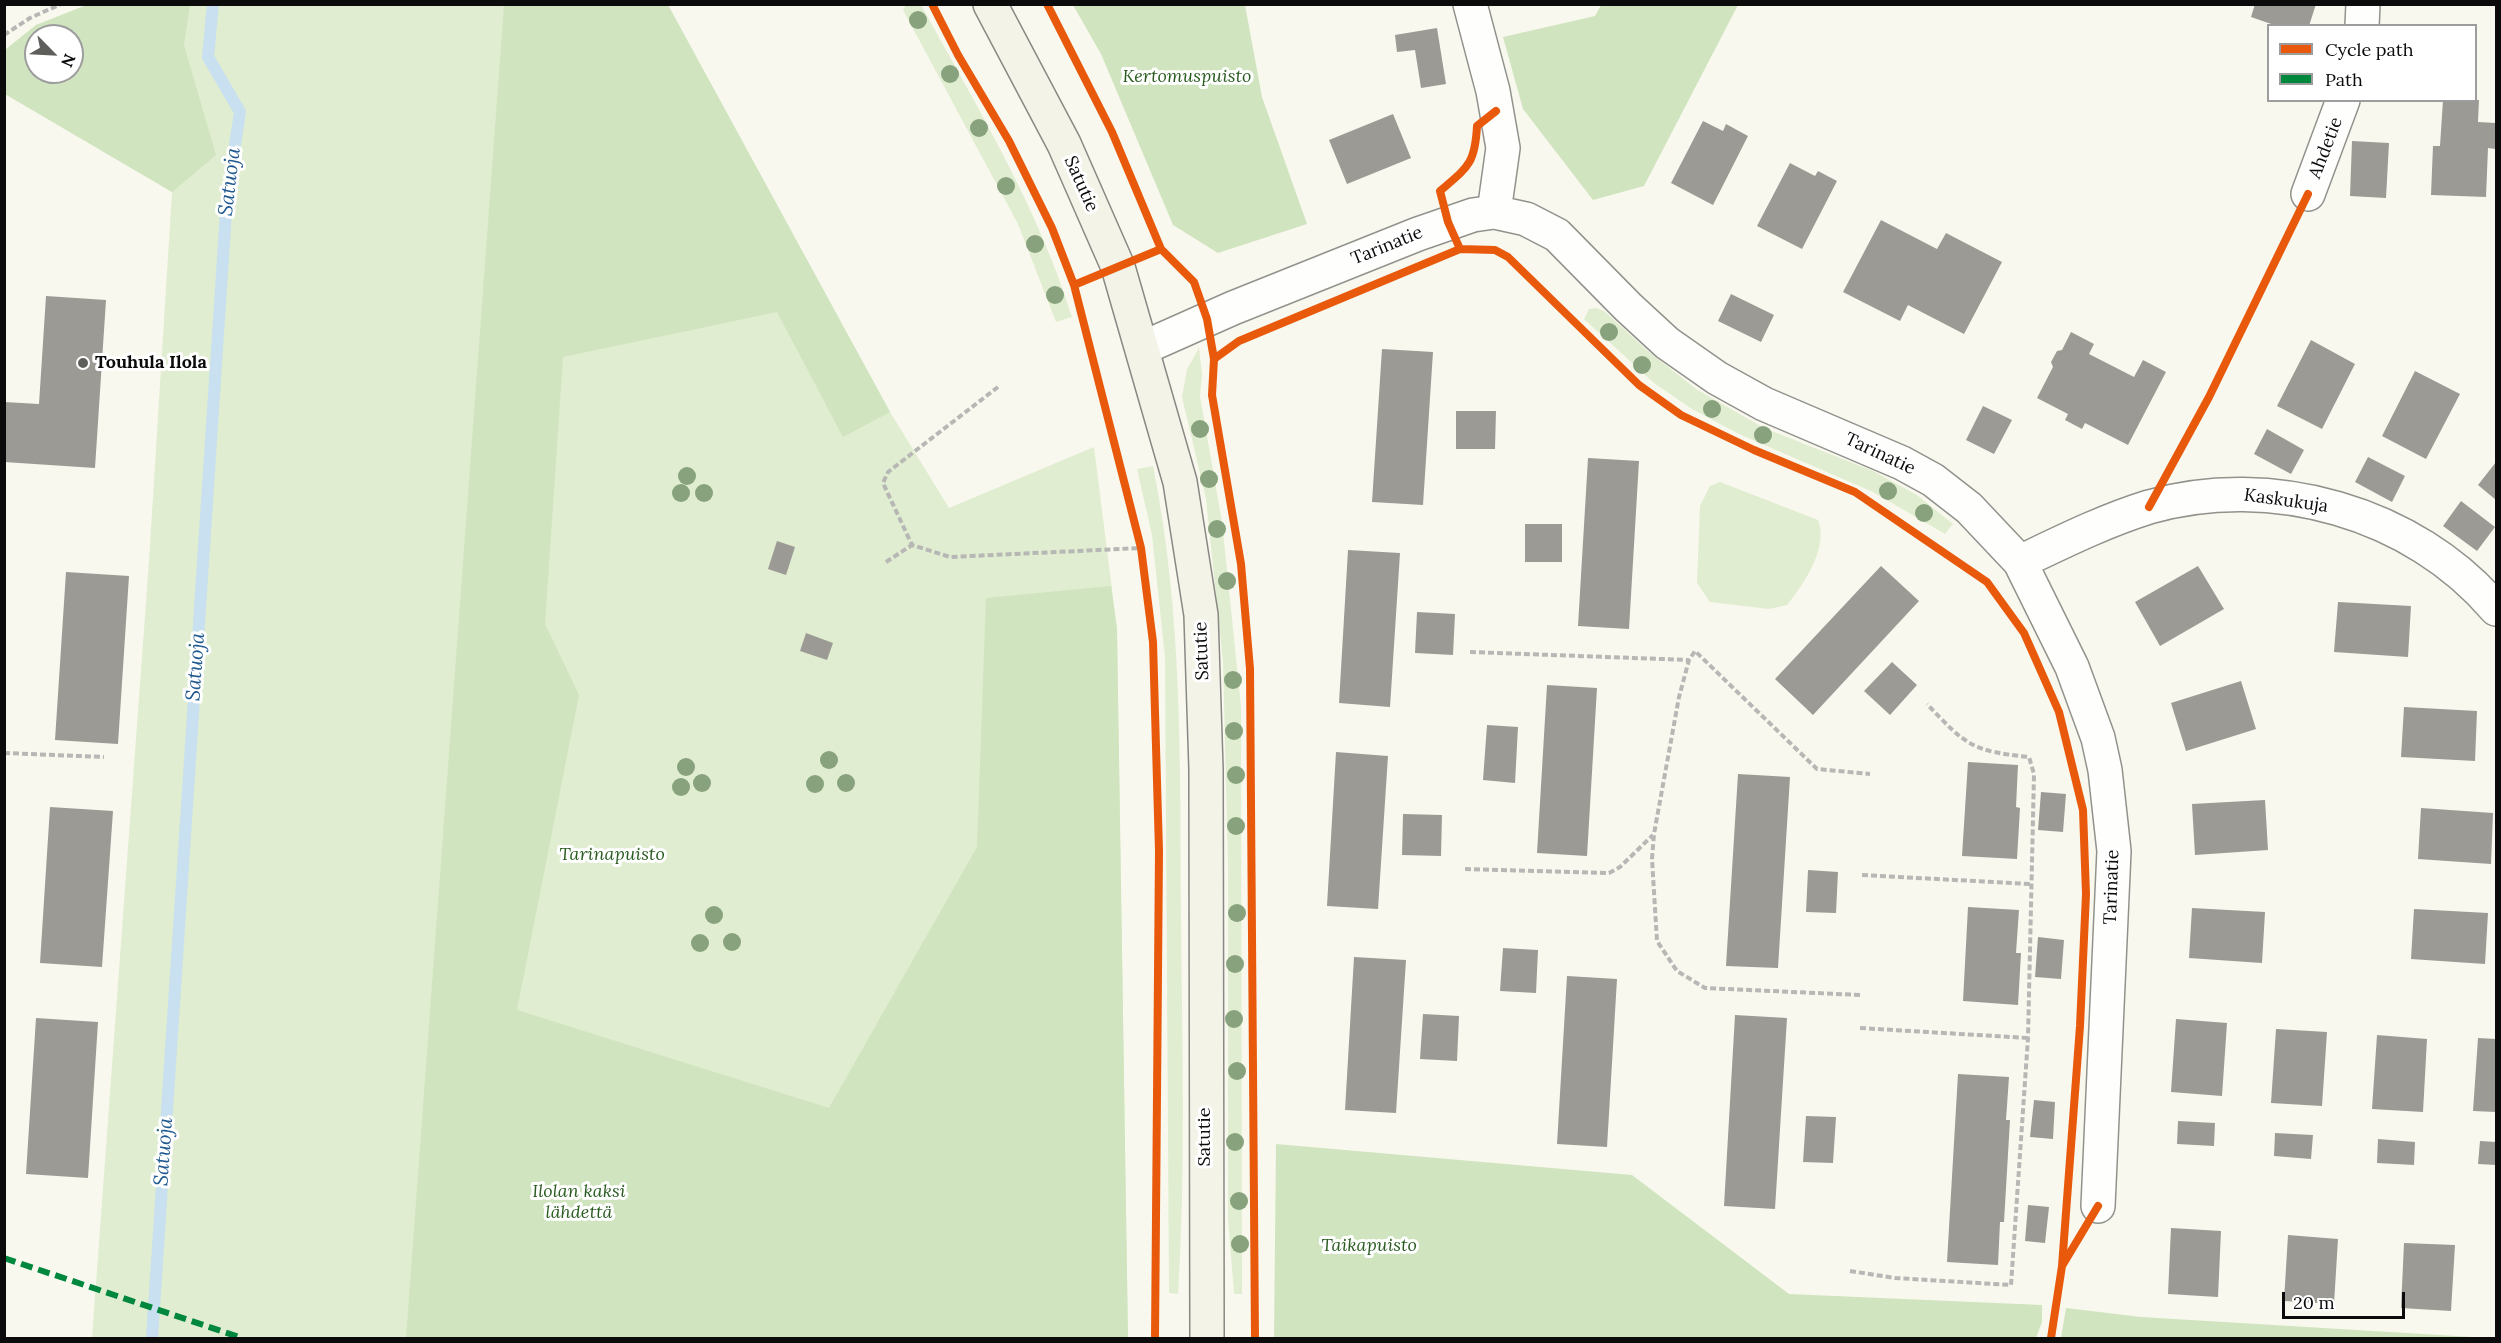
<!DOCTYPE html>
<html>
<head>
<meta charset="utf-8">
<style>
  body { margin:0 }
  #map { position:relative; width:2501px; height:1343px; overflow:hidden; background:#f9f8ee; font-family:Lora,serif }
  canvas { display:block }
  .frame { position:absolute; inset:0; border:6px solid #0b0b0b; pointer-events:none }
  .legend { position:absolute; left:2267px; top:24px; width:210px; height:78px; box-sizing:border-box; background:#fff; border:2px solid #9d9d9d; margin:0; padding:8px 10px; list-style:none; font-size:18px; color:#0b0b0b }
  .legend li { display:flex; align-items:center; gap:12px; height:30px }
  .legend b { width:30px; border:2px solid #9d9d9d }
  .north { position:absolute; left:24px; top:24px; width:60px; height:60px; box-sizing:border-box; background:#fff; border:2px solid #9d9d9d; border-radius:50%; rotate:114deg; font-size:16px; font-weight:700; line-height:24px; text-align:center; color:#0b0b0b }
  .north::after { content:''; display:block; margin:auto; width:21px; height:27px; background:#5e5e5a; clip-path:polygon(50% 0,100% 100%,50% 72%,0 100%) }
  .scale { position:absolute; left:2282px; top:1292px; width:123px; height:27px; box-sizing:border-box; border:3px solid #0b0b0b; border-top:0; padding-left:8px; font-size:18px; line-height:21px; white-space:nowrap; color:#0b0b0b; -webkit-text-stroke:4px #fff; paint-order:stroke }
</style>
</head>
<body>
<div id="map">
<canvas width="2501" height="1343"></canvas>
<div class="frame"></div>
<ul class="legend">
<li><b style="height:8px;background:#e8590c"></b>Cycle path</li>
<li><b style="height:8px;background:#00873e"></b>Path</li>
</ul>
<div class="north">N</div>
<div class="scale">20 m</div>
</div>
<script>
const ctx = document.querySelector('canvas').getContext('2d');
ctx.lineJoin = 'round';
function fill(path, color) { ctx.fillStyle = color; ctx.fill(path, 'evenodd'); }
function trace(path, color, width, dash) { ctx.strokeStyle = color; ctx.lineWidth = width; ctx.lineCap = dash ? 'butt' : 'round'; ctx.setLineDash(dash || []); ctx.stroke(path); }
function drawText(font, color, halo, rows, align = 'center') {
  ctx.font = font + ' Lora,serif'; ctx.lineWidth = 6; ctx.setLineDash([]); ctx.textBaseline = 'middle'; ctx.strokeStyle = halo; ctx.fillStyle = color; for (const [text, x, y, turn = 0] of rows) {
    ctx.save(); ctx.translate(x, y); ctx.rotate((+turn || 0) * Math.PI / 180); ctx.textAlign = isNaN(turn) ? turn : align; if (halo) ctx.strokeText(text, 0, 0); ctx.fillText(text, 0, 0); ctx.restore();
  }
}
fill(new Path2D(`
  M89,5H668L890,412L949,508L1094,447L1117,629L1128,1338H92L149,561L172,192L5,94V50L36,25ZM36,36H72V72H36Z
  M906,5H921C976,105 1038,207 1072,317L1056,322L1018,224L903,10Z
  M1596,308L1604,311L1649,352L1696,389L1764,428L1873,471L1917,495L1953,524L1945,534L1873,492L1739,434L1692,409L1654,383L1584,319L1589,309Z
  M1199,348L1202,374L1200,396L1222,522L1241,706L1242,1294H1234L1228,1218V864L1223,662L1206,499L1182,397L1187,369Z
  M1153,466C1183,615 1180,765 1181,917C1182,1043 1186,1168 1178,1294L1169,1293L1165,657L1152,535L1137,469Z
  M1720,482L1818,520C1829,547 1804,584 1787,605L1769,609L1710,602L1697,583L1700,506L1710,486Z`), '#e0edd0');
fill(new Path2D(`
  M89,4L190,5L184,45L216,155L172,192L5,94V50L36,25ZM36,36H72V72H36Z
  M504,5H668L890,412L843,437L777,312L563,357L545,624L579,695L517,1010L829,1108L977,847L986,598L1111,586L1117,629L1128,1338H406Z
  M1073,5H1245L1262,97L1307,224L1218,253L1173,225L1101,54Z
  M1601,5H1738L1644,186L1593,200L1523,109L1503,37L1595,16Z
  M1276,1144L1632,1175L1789,1294L2042,1305V1322L2036,1338H1274Z
  M2066,1308L2141,1317L2489,1338H2061Z`), '#d0e4bf');
trace(new Path2D(`
  M152,1338L227,197L240,112L208,57L213,4`), '#c8e0ef', 12);
fill(new Path2D(`
  M2255,4H2316L2309,26H2277L2251,17Z
  M1437,28L1446,84L1421,88L1415,50L1397,52L1395,35Z
  M2443,100H2479L2478,122L2496,123L2495,149L2488,148L2486,197L2431,195L2433,146H2440Z
  M1393,114L1411,158L1347,184L1329,140Z
  M1703,121L1723,131L1726,124L1748,136L1713,205L1671,183Z
  M2352,141L2389,143L2386,198L2350,196Z
  M1790,163L1815,176L1818,171L1837,181L1802,249L1757,226Z
  M1881,220L1937,249L1946,233L2002,262L1964,334L1908,305L1900,321L1843,292Z
  M1731,294L1774,315L1761,342L1718,321Z
  M46,296L106,300L95,468L4,462V402L39,404Z
  M2071,332L2094,344L2089,354L2134,377L2143,360L2166,372L2128,445L2085,423L2082,429L2065,420L2068,414L2037,398L2053,367L2051,362L2057,351L2062,350Z
  M2311,340L2355,364L2322,429L2277,406Z
  M1382,349L1433,352L1423,505L1372,502Z
  M2415,371L2460,394L2426,459L2382,436Z
  M1983,406L2012,420L1994,454L1966,440Z
  M1456,411H1496L1495,449H1456Z
  M2267,429L2304,450L2291,474L2254,454Z
  M2368,457L2405,476L2392,502L2355,482Z
  M1588,458L1639,461L1629,629L1578,626Z
  M2496,462V500L2478,485Z
  M2461,501L2495,527L2477,551L2443,526Z
  M1525,524H1562V562H1525Z
  M777,541L795,547L786,575L768,569Z
  M1348,550L1400,553L1390,707L1339,703Z
  M1881,566L1919,601L1813,715L1775,679Z
  M2198,566L2224,609L2160,646L2135,602Z
  M66,572L129,576L118,744L55,740Z
  M2338,602L2411,606L2408,657L2334,652Z
  M1417,612L1455,614L1453,655L1415,653Z
  M806,633L833,643L827,660L800,651Z
  M1892,662L1917,685L1890,715L1864,691Z
  M2241,681L2256,729L2186,751L2171,703Z
  M1547,685L1597,688L1587,856L1537,853Z
  M2404,707L2477,711L2475,761L2401,757Z
  M1487,725L1518,727L1515,783L1483,780Z
  M1336,752L1388,756L1378,909L1327,906Z
  M1968,762L2018,765L2016,807L2020,808L2017,859L1962,856Z
  M1738,774L1790,777L1778,968L1726,966Z
  M2041,792L2066,794L2063,832L2038,830Z
  M2265,800L2268,850L2195,855L2192,804Z
  M50,807L113,811L102,967L40,963Z
  M2421,808L2493,813L2491,864L2418,859Z
  M1403,814L1442,815L1441,856L1402,855Z
  M1808,870L1838,872L1836,913L1806,912Z
  M1968,907L2019,910L2016,953H2021L2018,1005L1963,1001Z
  M2192,908L2265,912L2262,963L2189,958Z
  M2414,909L2488,913L2485,964L2411,959Z
  M2038,937L2064,940L2061,979L2035,977Z
  M1503,948L1538,950L1536,993L1500,991Z
  M1354,957L1406,960L1396,1113L1345,1110Z
  M1567,976L1617,979L1607,1147L1557,1144Z
  M1423,1014L1459,1016L1457,1061L1420,1059Z
  M1735,1015L1787,1018L1775,1209L1724,1206Z
  M36,1018L98,1022L88,1178L26,1174Z
  M2176,1019L2227,1023L2222,1096L2171,1092Z
  M2276,1029L2327,1032L2322,1106L2271,1103Z
  M2377,1035L2427,1039L2423,1112L2372,1109Z
  M2478,1038L2496,1039V1112L2473,1111Z
  M1958,1074L2009,1077L2006,1120H2010L2004,1222H2000L1998,1265L1947,1262Z
  M2034,1100L2055,1102L2053,1139L2030,1137Z
  M1806,1116L1836,1117L1833,1163L1803,1162Z
  M2178,1121L2215,1123L2214,1146L2177,1144Z
  M2275,1133L2313,1135L2311,1159L2274,1156Z
  M2378,1139L2415,1142L2414,1165L2377,1163Z
  M2480,1141L2496,1142V1165L2478,1164Z
  M2028,1205L2049,1207L2045,1243L2025,1241Z
  M2171,1228L2221,1231L2218,1297L2168,1294Z
  M2288,1235L2338,1239L2334,1304L2284,1301Z
  M2404,1243L2455,1245L2451,1311L2401,1308Z`), '#9c9a94');
const street = new Path2D(`
  M1470,4L1493,91L1503,148L1494,212
  M2362,26L2363,4
  M2308,194L2343,100
  M1143,348L1233,308L1418,234L1473,215L1494,212L1526,219L1557,235L1628,307L1667,343L1717,378L1764,404L1902,463L1933,480L1969,508L2020,562L2072,667L2098,738L2105,770L2114,851L2098,1206
  M2020,562C2062,542 2104,521 2149,507C2271,472 2414,512 2496,609`);
const secondary = new Path2D(`
  M990,4L1064,144L1118,267L1180,482L1201,615L1206,769L1207,1338`);
trace(street, '#92928d', 36);
trace(secondary, '#898884', 36);
trace(new Path2D(`
  M4,35L30,18L61,4
  M998,387L888,472L883,483L912,545L950,557L1141,548
  M886,562L912,545
  M4,585V606
  M1470,652L1689,660
  M4,753L104,757
  M1465,869L1609,873L1620,867L1653,835
  M1862,875L2030,884
  M1860,995L1705,988L1677,971L1657,941L1652,859L1654,834L1679,697L1689,660L1695,651L1817,769L1870,774
  M1860,1028L2028,1038
  M1850,1271L1895,1278L2011,1285L2028,1038L2034,774L2029,757C1971,751 1966,745 1927,704`), '#b7b7b5', 4, [6, 3]);
trace(street, '#fefefc', 33);
trace(secondary, '#f3f3e8', 33);
trace(new Path2D(`
  M4,1258L242,1338`), '#00873e', 6, [12, 6]);
trace(new Path2D(`
  M932,4L958,55L1009,141L1052,228L1074,285L1141,548L1153,642L1159,851L1155,1338
  M1047,4L1112,132L1161,249L1194,282L1207,319L1214,359L1212,395L1241,564L1250,669L1255,1338
  M1460,249L1448,222L1440,191C1468,167 1475,164 1477,126L1496,111
  M1074,285L1161,249
  M1214,359L1239,341L1460,249L1495,250L1508,257L1639,385L1681,415L1754,450L1855,492L1987,582L2024,633L2059,712L2083,810L2086,894L2080,1026L2062,1266
  M2149,507L2209,397L2308,194
  M2051,1338L2062,1266L2098,1206`), '#e8590c', 8);
ctx.fillStyle = '#87a27d';
for (const [x, y] of [
  [918,20],
  [950,74],
  [979,128],
  [1006,186],
  [1035,244],
  [1055,295],
  [1609,332],
  [1642,365],
  [1712,409],
  [1200,429],
  [1763,435],
  [687,476],
  [1209,479],
  [1888,491],
  [681,493],
  [704,493],
  [1924,513],
  [1217,529],
  [1227,581],
  [1233,680],
  [1234,731],
  [829,760],
  [686,767],
  [1236,775],
  [702,783],
  [846,783],
  [815,784],
  [681,787],
  [1236,826],
  [1237,913],
  [714,915],
  [732,942],
  [700,943],
  [1235,964],
  [1234,1019],
  [1237,1071],
  [1235,1142],
  [1239,1201],
  [1240,1244]
]) { ctx.beginPath(); ctx.arc(x, y, 9, 0, 2 * Math.PI); ctx.fill(); }
for (const [x, y, r, color] of [
  [83,363,6,"#5e5e5a"]
]) { const dot = new Path2D(); dot.arc(x, y, r, 0, 2 * Math.PI); ctx.fillStyle = color; ctx.fill(dot); trace(dot, '#fff', 2); }
drawText('italic 18px', '#2a5c21', '#fff', [
  ["Kertomuspuisto",1187,77],
  ["Tarinapuisto",612,855],
  ["Ilolan kaksi",579,1192],
  ["lähdettä",579,1213],
  ["Taikapuisto",1369,1246]
]);
drawText('18px', '#0b0b0b', '#fff', [
  ["Ahdetie",2326,148,-69],
  ["Satutie",1081,184,66],
  ["Tarinatie",1387,246,-22],
  ["Tarinatie",1880,454,25],
  ["Kaskukuja",2286,501,8],
  ["Satutie",1202,651,-92],
  ["Tarinatie",2112,887,-88],
  ["Satutie",1205,1137,-90]
]);
drawText('bold 18px', '#0b0b0b', '#fff', [
  ["Touhula Ilola",95,363]
], 'left');
drawText('italic 20px', '#205990', '#fff', [
  ["Satuoja",230,182,-83],
  ["Satuoja",196,667,-86],
  ["Satuoja",164,1152,-86]
]);
</script>
</body>
</html>
